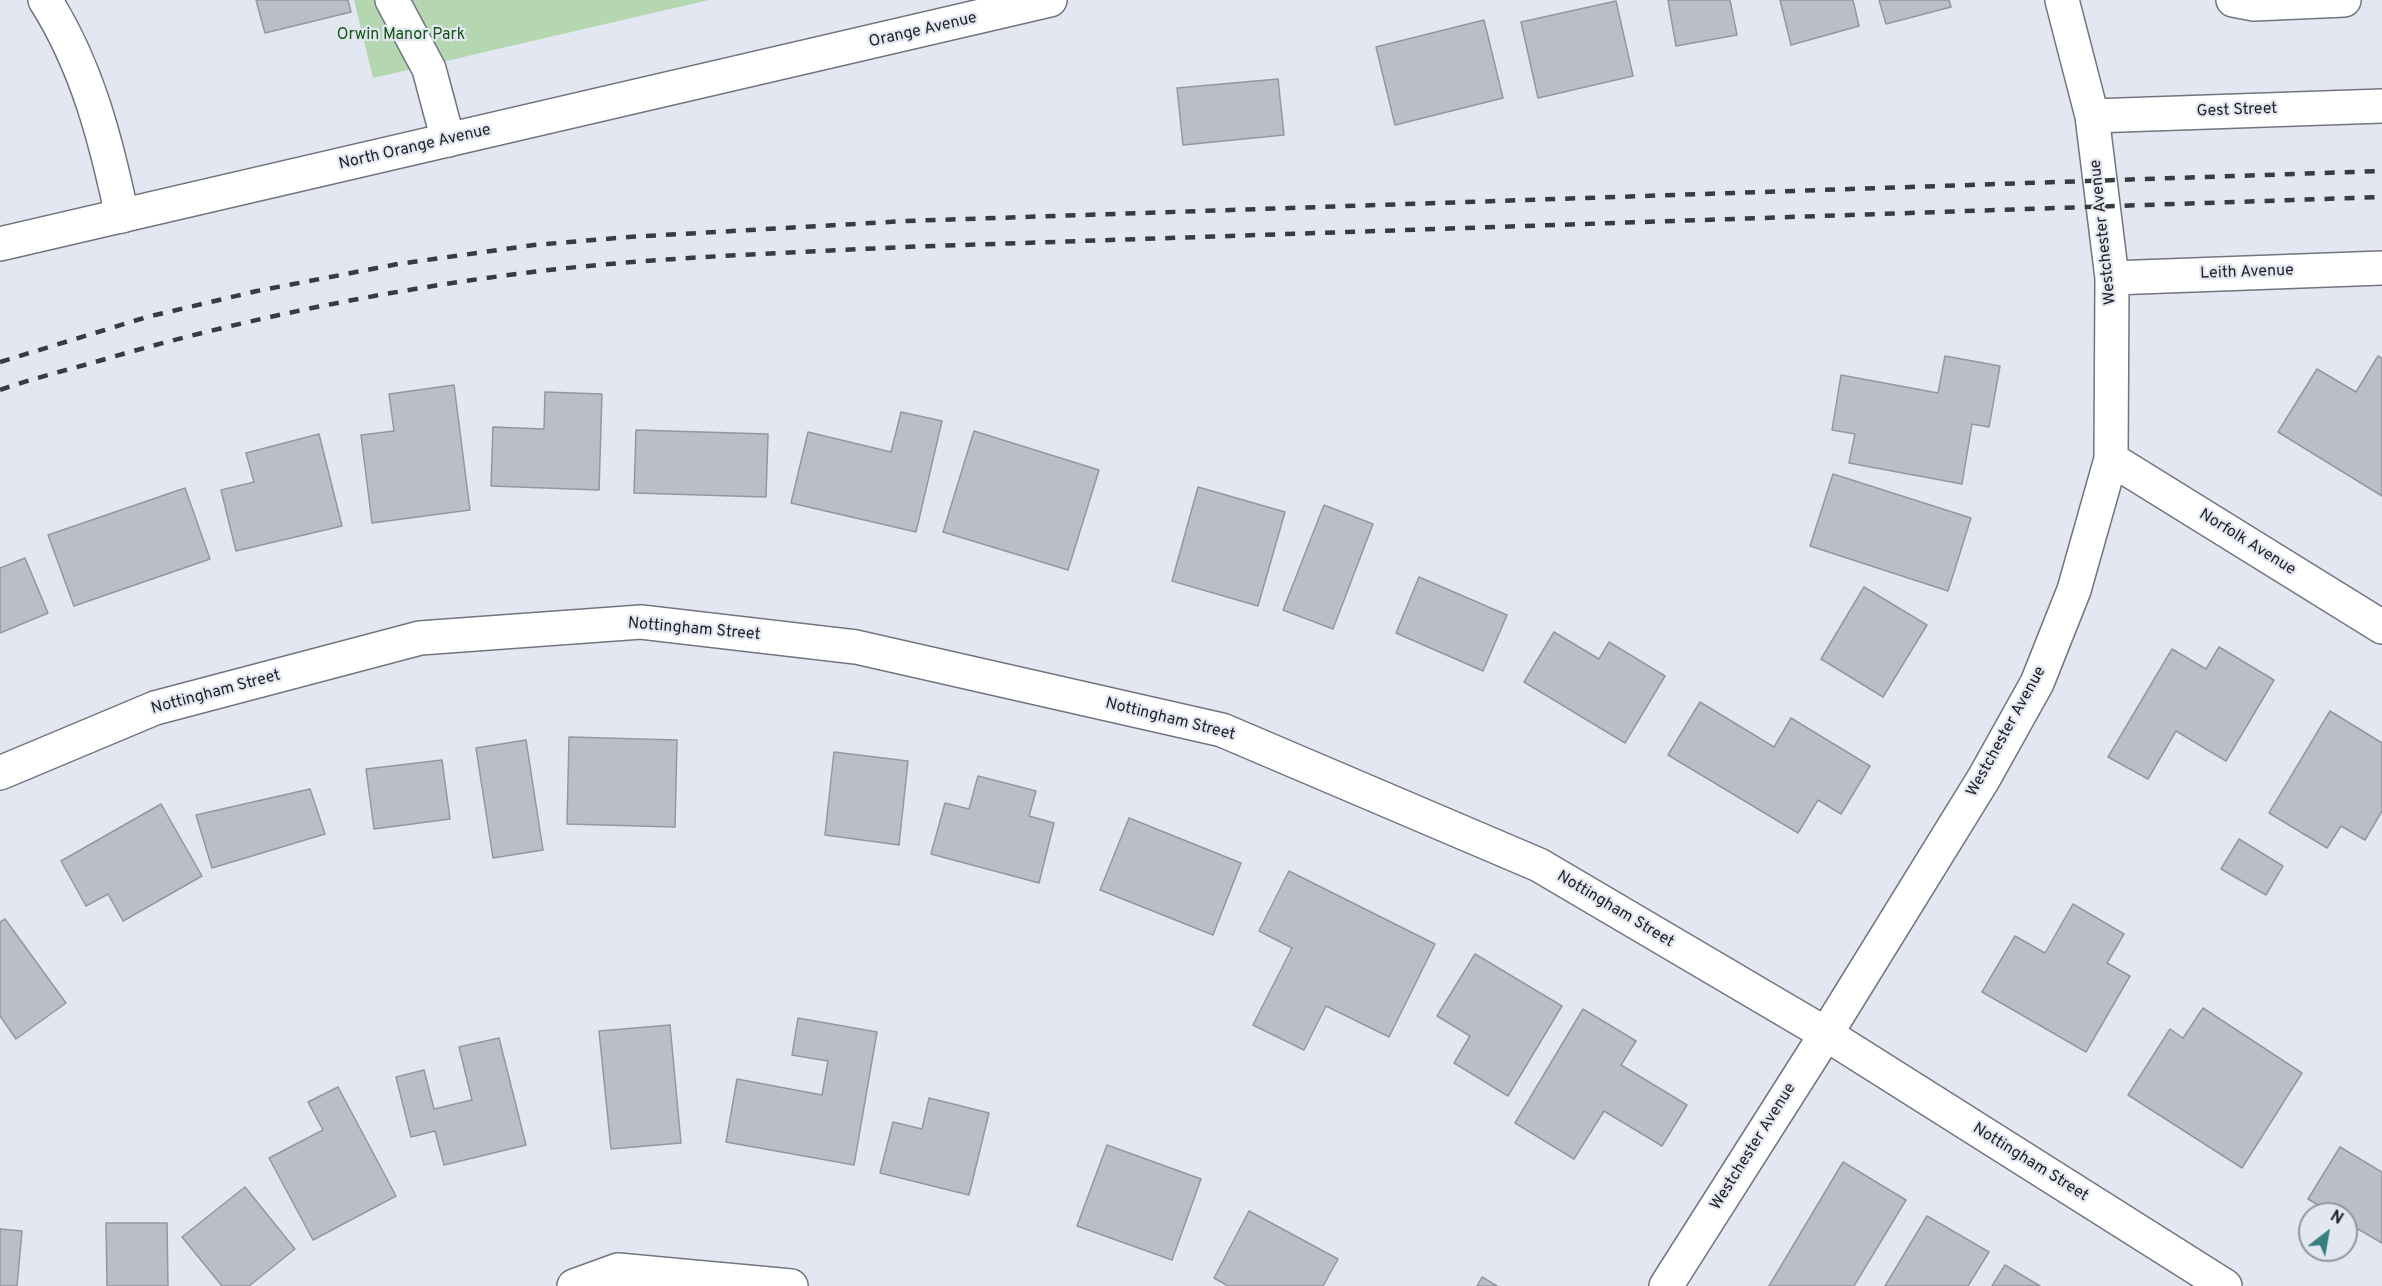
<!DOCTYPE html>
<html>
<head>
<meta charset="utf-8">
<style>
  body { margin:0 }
  #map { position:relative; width:2382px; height:1286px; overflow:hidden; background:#e2e7f1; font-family:Overpass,sans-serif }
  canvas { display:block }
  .north { position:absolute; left:2298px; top:1202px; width:60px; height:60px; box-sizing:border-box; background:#e2e7f1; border:2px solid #93979f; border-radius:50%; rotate:31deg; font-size:16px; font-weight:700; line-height:24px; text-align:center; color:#1d1f23 }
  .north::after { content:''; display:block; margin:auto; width:21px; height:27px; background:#377f7d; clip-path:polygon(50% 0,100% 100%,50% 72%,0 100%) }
</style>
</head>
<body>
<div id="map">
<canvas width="2382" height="1286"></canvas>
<div class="north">N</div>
</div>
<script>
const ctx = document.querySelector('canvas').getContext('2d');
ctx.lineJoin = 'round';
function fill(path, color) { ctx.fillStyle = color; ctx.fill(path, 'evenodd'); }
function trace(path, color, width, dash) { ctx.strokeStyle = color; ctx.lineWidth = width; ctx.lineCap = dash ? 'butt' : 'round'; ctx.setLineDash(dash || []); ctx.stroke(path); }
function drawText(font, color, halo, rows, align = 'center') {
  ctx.font = font + ' Overpass,sans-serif'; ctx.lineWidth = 4.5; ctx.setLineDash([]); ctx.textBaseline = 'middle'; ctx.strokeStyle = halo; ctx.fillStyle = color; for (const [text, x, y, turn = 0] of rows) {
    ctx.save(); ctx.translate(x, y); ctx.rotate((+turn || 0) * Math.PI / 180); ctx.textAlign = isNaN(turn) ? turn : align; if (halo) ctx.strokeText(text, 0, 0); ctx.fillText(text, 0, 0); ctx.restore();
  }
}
fill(new Path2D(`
  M354,0H709L373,78Z`), '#b4d7b1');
const building = new Path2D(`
  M256,0H348L351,12L265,33Z
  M1668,0H1730L1737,35L1676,46Z
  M1780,0H1853L1859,26L1791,45Z
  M1879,0H1949L1951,7L1886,24Z
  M1616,1L1633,76L1538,98L1521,22Z
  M1484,20L1503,98L1395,125L1376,47Z
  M1278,79L1284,135L1183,145L1177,88Z
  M1945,356L2000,366L1989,427L1972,424L1962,484L1849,463L1855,434L1832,430L1841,375L1938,393Z
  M2378,356L2382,358V496L2278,432L2317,369L2356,392Z
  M454,385L470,510L372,523L361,435L394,431L389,394Z
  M545,392L602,394L599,490L491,486L493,427L544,429Z
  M901,412L942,421L916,532L791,503L808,432L891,452Z
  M636,430L768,434L766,497L634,493Z
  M974,431L1099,470L1068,570L943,532Z
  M319,434L342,526L236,551L221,490L254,482L246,453Z
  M1833,474L1971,518L1948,591L1810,546Z
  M1198,487L1285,512L1258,606L1172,581Z
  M185,488L210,559L74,606L48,535Z
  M1324,505L1373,524L1333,629L1283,610Z
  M25,558L48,613L0,633V568Z
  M1419,577L1507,615L1483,671L1396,633Z
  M1864,587L1927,625L1883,697L1821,659Z
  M1554,632L1599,659L1609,642L1665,676L1625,743L1524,682Z
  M2219,647L2274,680L2226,761L2176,731L2148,779L2108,757L2172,649L2206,669Z
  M1700,702L1774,747L1791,718L1870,766L1841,814L1818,800L1798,833L1668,755Z
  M2330,711L2382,743V811L2365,840L2341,826L2327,848L2269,813Z
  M569,737L677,740L675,827L567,824Z
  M526,740L543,850L493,858L476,748Z
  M834,752L908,761L899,845L825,835Z
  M442,760L450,819L374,829L366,769Z
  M978,776L1036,791L1029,816L1054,823L1039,883L931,854L945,803L969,809Z
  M310,789L325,834L212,868L196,815Z
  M161,804L202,876L123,921L108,894L86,906L61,861Z
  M1129,818L1241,863L1213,935L1100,890Z
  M2239,839L2283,866L2266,895L2221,869Z
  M1289,871L1435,944L1389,1037L1326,1006L1304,1050L1253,1025L1292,948L1259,931Z
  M2073,904L2124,934L2107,963L2130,976L2086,1052L1982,992L2015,936L2045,953Z
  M5,919L66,1003L16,1039L0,1016V922Z
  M1475,954L1562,1006L1508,1096L1454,1063L1470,1036L1437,1016Z
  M2203,1008L2302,1073L2242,1168L2128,1095L2170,1029L2183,1038Z
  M1583,1009L1636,1041L1621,1065L1687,1105L1662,1146L1604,1111L1574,1159L1515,1123Z
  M798,1018L877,1032L854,1165L726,1142L737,1079L822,1095L828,1061L792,1055Z
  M670,1025L681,1143L611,1149L599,1031Z
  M499,1038L526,1145L444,1165L435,1131L411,1137L396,1077L424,1070L434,1109L472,1100L459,1047Z
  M338,1087L396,1196L313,1240L269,1158L323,1130L308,1102Z
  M929,1098L989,1113L969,1195L880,1173L893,1122L922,1129Z
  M1107,1145L1201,1179L1172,1260L1077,1226Z
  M2340,1147L2382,1172V1243L2346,1222V1214H2333L2308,1199Z
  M1843,1162L1906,1200L1854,1286H1769Z
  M245,1187L295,1249L249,1286H222L182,1237Z
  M1249,1211L1338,1259L1323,1286H1228L1214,1278Z
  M1927,1216L1989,1252L1968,1286H1885Z
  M106,1223H167L168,1286H107Z
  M0,1229L22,1231L17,1286H0Z
  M2005,1265L2040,1286H1992Z
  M1482,1277L1497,1286H1477Z`);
fill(building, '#babec8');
trace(building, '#9397a1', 1.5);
const minor = new Path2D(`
  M45,0C87,66 106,140 122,216
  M392,0L429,69L448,140
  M2233,0L2254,4L2344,0
  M2092,116L2382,106
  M2112,278L2382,268
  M2111,459L2382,627
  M0,773L155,708L420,638L641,622L856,647L1222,730L1539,865L1826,1034L2225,1286
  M574,1286L618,1270L791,1286
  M1666,1286L1826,1034L1984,778L2037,683L2074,590L2111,459L2112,278L2092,116L2062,0`);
const major = new Path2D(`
  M0,244L1050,0`);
trace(minor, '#72757f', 36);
trace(major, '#72757f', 36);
trace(minor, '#fff', 33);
trace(major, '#fff', 33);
trace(new Path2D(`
  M0,362L147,317L257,291L398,264L534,245L629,237L906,221L2382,171
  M0,390C33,378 68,370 102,360C246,318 392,289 540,271C661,257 783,253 904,247L2382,197`), '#393b40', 4.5, [10, 10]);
drawText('16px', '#1d1f23', '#e2e7f1', [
  ["Orange Avenue",923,31,-13],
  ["Gest Street",2237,111,-2],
  ["North Orange Avenue",415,148,-13],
  ["Westchester Avenue",2104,232,-96],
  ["Leith Avenue",2247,273,-2],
  ["Norfolk Avenue",2247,543,32],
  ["Nottingham Street",694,630,5],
  ["Nottingham Street",216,693,-15],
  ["Nottingham Street",1170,720,14],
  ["Westchester Avenue",2007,732,-61],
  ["Nottingham Street",1615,910,31],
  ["Westchester Avenue",1754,1147,-58],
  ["Nottingham Street",2030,1163,32]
]);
drawText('16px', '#145312', '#e2e7f1', [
  ["Orwin Manor Park",401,36]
]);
</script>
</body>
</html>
